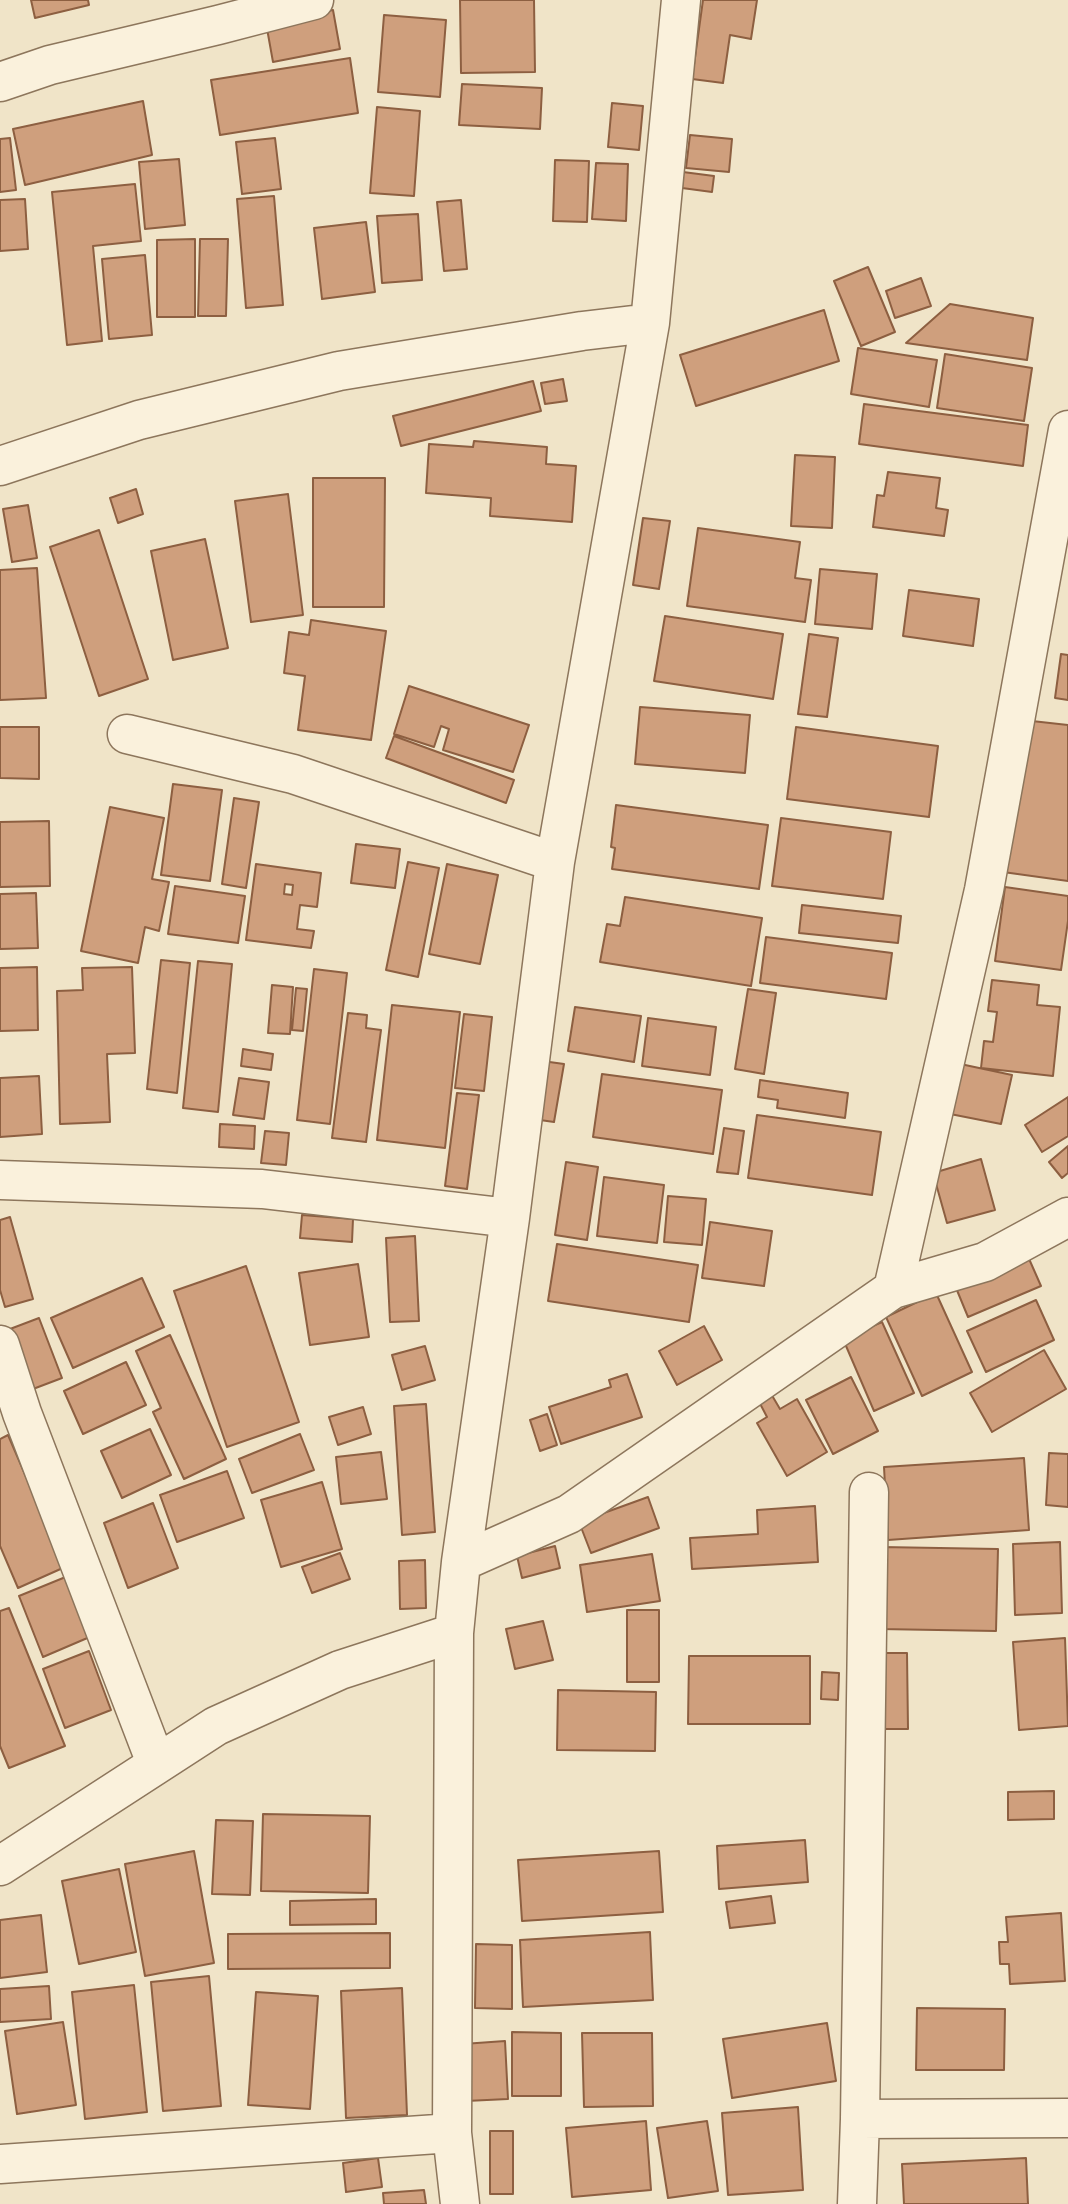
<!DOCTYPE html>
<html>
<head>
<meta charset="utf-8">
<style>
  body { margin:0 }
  canvas { display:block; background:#f0e4c8 }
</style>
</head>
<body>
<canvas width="1068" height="2204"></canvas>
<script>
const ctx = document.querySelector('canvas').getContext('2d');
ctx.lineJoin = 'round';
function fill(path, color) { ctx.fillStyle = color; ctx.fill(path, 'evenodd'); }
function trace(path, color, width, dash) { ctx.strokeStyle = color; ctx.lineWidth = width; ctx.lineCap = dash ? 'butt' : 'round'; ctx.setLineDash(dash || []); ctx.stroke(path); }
const building = new Path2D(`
  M31,0H88L89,5L35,18Z
  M460,0H534L535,72L461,73Z
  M703,0H757L751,39L730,35L723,83L692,79Z
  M333,10L340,49L273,62L266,23Z
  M384,15L446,20L440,97L378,92Z
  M350,58L358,113L220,135L211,80Z
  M462,84L542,88L540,129L459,125Z
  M143,101L152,155L25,185L13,129Z
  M612,103L643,106L639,150L608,147Z
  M377,107L420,111L414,196L370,193Z
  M690,135L732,139L729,172L686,168Z
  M10,138L16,190L0,192V139Z
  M275,138L281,189L242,194L236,142Z
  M179,159L185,225L145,229L139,162Z
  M555,160L589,161L587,222L553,221Z
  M596,163L628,164L626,221L592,219Z
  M683,172L714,176L712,192L682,188Z
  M135,184L141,241L93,246L102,341L67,345L52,192Z
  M274,196L283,305L246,308L237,199Z
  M25,199L28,249L0,251V200Z
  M461,200L467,269L444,271L437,202Z
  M418,214L422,280L382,283L377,216Z
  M366,222L375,292L322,299L314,228Z
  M195,239V317H157V240Z
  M200,239H228L226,316H198Z
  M145,255L152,335L109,339L102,259Z
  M868,267L895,332L861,346L834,281Z
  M921,278L931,306L895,318L886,291Z
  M950,304L1033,318L1027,360L906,343Z
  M824,310L839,361L696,406L680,355Z
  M858,348L937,360L929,407L851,394Z
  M945,354L1032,368L1024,421L937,408Z
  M563,379L567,401L545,404L541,383Z
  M533,381L541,411L401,446L393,416Z
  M864,404L1028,425L1023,466L859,444Z
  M474,441L547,447L546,464L576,466L572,522L490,516L491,498L426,493L429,444L473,447Z
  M795,455L835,457L832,528L791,526Z
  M888,472L940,478L936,508L948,510L944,536L873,527L877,495L884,496Z
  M313,478H385L384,607H313Z
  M136,489L143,514L118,523L110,498Z
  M288,494L303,615L251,622L235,501Z
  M28,505L37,558L12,562L3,509Z
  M643,518L670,521L659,589L633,585Z
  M698,528L800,542L795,578L811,580L805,622L687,606Z
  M99,530L148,679L99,696L50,547Z
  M205,539L228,648L173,660L151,551Z
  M37,568L46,698L0,700V570Z
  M820,569L877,574L872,629L815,624Z
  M909,590L979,599L973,646L903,636Z
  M665,616L783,634L773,699L654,681Z
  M311,620L386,631L371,740L298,730L305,676L284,673L289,632L309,635Z
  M809,634L838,638L827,717L798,714Z
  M1061,654L1068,655V700L1055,698Z
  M409,686L529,725L513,772L443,750L449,729L441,726L434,747L394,734Z
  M640,707L750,715L745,773L635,764Z
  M1023,720L1068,725V881L1003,872Z
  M0,727H39V779L0,778Z
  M796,727L938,746L929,817L787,799Z
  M394,736L514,780L506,803L386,758Z
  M173,784L222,790L210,881L161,875Z
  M234,798L259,802L246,888L222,884Z
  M616,805L768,825L759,889L612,869L615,848L611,847Z
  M110,807L164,818L152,879L169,882L159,931L145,927L138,963L81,951Z
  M781,818L891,832L883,899L772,886Z
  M49,821L50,886L0,887V822Z
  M356,844L400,849L395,888L351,883Z
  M408,862L439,868L418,977L386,970Z
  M256,864L321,873L317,907L300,905L297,929L314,931L311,948L246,940ZM285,884L293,885L292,895L284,894Z
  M447,864L498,875L480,964L429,954Z
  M175,886L245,896L238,943L168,934Z
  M1005,887L1068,896V921L1061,970L995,961Z
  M36,893L38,948L0,949V894Z
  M625,897L762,918L751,986L600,962L607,924L620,926Z
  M802,905L901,916L898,943L799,933Z
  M766,937L892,953L886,999L760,983Z
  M161,960L190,963L177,1093L147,1089Z
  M198,961L232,964L218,1112L183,1108Z
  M37,967L38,1030L0,1031V968Z
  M132,967L135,1053L107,1054L110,1122L60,1124L57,991L83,990L82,968Z
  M314,969L347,973L330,1124L297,1120Z
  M992,980L1039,985L1037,1005L1060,1007L1053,1076L981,1068L984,1041L993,1042L997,1012L988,1011Z
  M272,985L293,987L290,1034L268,1033Z
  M296,988L307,989L303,1031L292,1030Z
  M748,989L776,993L764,1074L735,1069Z
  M392,1005L460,1012L445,1148L377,1140Z
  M575,1007L641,1016L634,1062L568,1051Z
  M348,1013L367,1015L366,1028L381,1030L366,1142L332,1138Z
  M464,1014L492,1017L484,1091L455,1088Z
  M648,1018L716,1027L710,1075L642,1066Z
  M243,1049L273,1054L271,1070L241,1066Z
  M535,1060L564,1064L554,1122L526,1118Z
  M951,1062L1012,1075L1001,1124L940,1112Z
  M602,1074L722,1090L713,1154L593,1137Z
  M39,1076L42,1134L0,1137V1078Z
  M239,1078L269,1082L264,1119L233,1115Z
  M760,1080L848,1093L845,1118L777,1108L778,1100L758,1097Z
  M457,1093L479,1095L467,1189L445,1186Z
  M1068,1097V1136L1042,1152L1025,1125Z
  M757,1115L881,1132L872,1195L748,1178Z
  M220,1124L255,1126L254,1149L219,1147Z
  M724,1128L744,1131L738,1174L717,1172Z
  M265,1131L289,1133L286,1165L261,1163Z
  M1068,1146V1173L1062,1178L1049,1162Z
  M981,1159L995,1210L947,1223L933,1173Z
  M566,1162L598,1167L587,1240L555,1235Z
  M604,1177L664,1185L657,1243L597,1236Z
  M668,1196L706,1199L702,1245L664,1242Z
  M302,1215L353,1219L352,1242L300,1238Z
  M10,1217L33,1299L5,1307L0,1290V1220Z
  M710,1222L772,1231L764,1286L702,1278Z
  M415,1236L419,1321L390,1322L386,1238Z
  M557,1244L698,1265L689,1322L548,1301Z
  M1026,1252L1041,1286L968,1317L954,1283Z
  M358,1264L369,1337L310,1345L299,1273Z
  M246,1266L299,1422L227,1447L174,1291Z
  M142,1278L164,1327L73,1368L51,1318Z
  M936,1293L972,1372L922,1396L886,1317Z
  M1036,1300L1054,1340L986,1372L967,1331Z
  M39,1318L62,1378L33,1389L10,1329Z
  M882,1322L914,1393L874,1411L843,1339Z
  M704,1326L722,1360L677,1385L659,1351Z
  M170,1335L226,1459L184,1479L153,1412L161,1408L136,1351Z
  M425,1346L435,1380L402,1390L392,1355Z
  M1044,1350L1066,1389L992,1432L970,1393Z
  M126,1362L146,1405L83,1434L64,1391Z
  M627,1374L642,1417L561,1444L549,1407L611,1387L609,1380Z
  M851,1377L878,1431L833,1454L806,1400Z
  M767,1387L780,1409L797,1399L827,1452L787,1476L757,1423L767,1417L755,1394Z
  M426,1404L435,1532L402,1535L394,1406Z
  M363,1407L371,1434L338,1445L329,1417Z
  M547,1414L557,1445L540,1451L530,1420Z
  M150,1429L171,1475L122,1498L101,1451Z
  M300,1434L314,1470L252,1493L239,1459Z
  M8,1435L65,1567L18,1588L0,1546V1439Z
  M381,1452L387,1499L341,1504L336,1457Z
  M1049,1453L1068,1454V1507L1046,1505Z
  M1024,1458L1029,1530L888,1540L884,1467Z
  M227,1471L244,1518L177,1542L160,1495Z
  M322,1482L342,1549L281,1567L261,1500Z
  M648,1497L659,1528L591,1553L579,1522Z
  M153,1503L178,1568L128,1588L104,1523Z
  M815,1506L818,1562L692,1569L690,1538L758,1534L757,1510Z
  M1060,1542L1062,1613L1015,1615L1013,1544Z
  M555,1546L560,1568L522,1578L517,1556Z
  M881,1547L998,1549L996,1631L879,1629Z
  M340,1553L350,1579L312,1593L302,1567Z
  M652,1554L660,1601L587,1612L580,1565Z
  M425,1560L426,1608L400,1609L399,1561Z
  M68,1576L92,1636L43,1657L19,1596Z
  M9,1608L65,1746L9,1768L0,1746V1611Z
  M627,1610H659V1682H627Z
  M543,1621L553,1660L515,1669L506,1629Z
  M1065,1638L1068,1726L1019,1730L1013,1642Z
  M89,1651L111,1710L65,1728L43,1669Z
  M881,1653H907L908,1729H881Z
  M689,1656H810V1724H688Z
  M822,1672L839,1673L838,1700L821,1699Z
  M558,1690L656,1692L655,1751L557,1750Z
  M1054,1791V1819L1008,1820V1792Z
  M263,1814L370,1816L368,1893L261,1891Z
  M216,1820L253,1821L250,1895L212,1894Z
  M805,1840L808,1882L719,1889L717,1846Z
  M194,1851L214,1963L145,1976L125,1864Z
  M659,1851L663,1912L522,1921L518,1860Z
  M119,1869L136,1952L79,1964L62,1881Z
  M771,1896L775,1923L730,1928L726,1902Z
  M376,1899V1924L290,1925V1901Z
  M1061,1913L1065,1981L1010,1984L1009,1964H1000L999,1942H1008L1006,1917Z
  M41,1915L47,1972L0,1978V1920Z
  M650,1932L653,2000L523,2007L520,1940Z
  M390,1933V1968L228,1969V1934Z
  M476,1944L512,1945V2009L475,2008Z
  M209,1976L221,2106L163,2111L151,1982Z
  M134,1985L147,2112L85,2119L72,1992Z
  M49,1986L51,2019L0,2022V1989Z
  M402,1988L407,2115L346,2118L341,1991Z
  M256,1992L318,1996L310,2109L248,2105Z
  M917,2008L1005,2009L1004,2070H916Z
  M63,2022L76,2105L17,2114L5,2031Z
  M827,2023L836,2081L732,2098L723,2039Z
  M512,2032L561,2033V2096H512Z
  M582,2033H652L653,2106L584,2107Z
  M505,2041L508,2099L466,2101L463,2044Z
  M798,2107L803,2190L728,2195L722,2113Z
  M646,2121L651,2190L572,2197L566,2128Z
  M707,2121L718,2191L668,2198L657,2128Z
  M490,2131H513V2194H490Z
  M378,2158L382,2187L346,2192L343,2163Z
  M1026,2158L1028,2204H904L902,2164Z
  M424,2190L426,2204H384L383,2193Z`);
fill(building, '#cf9f7d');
trace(building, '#8d5f41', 2);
const minor = new Path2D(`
  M0,82L50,65L218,25L314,0
  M0,466L139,420L339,371L582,331L650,323
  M127,734L293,774L555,862
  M0,1180L262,1189L510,1218
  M893,1289L984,890L1068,430
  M0,1345L22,1413L156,1763
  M461,1562L569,1514L893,1289L985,1262L1068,1217
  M0,1866L216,1726L340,1670L454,1633
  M860,2119L1068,2118
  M0,2164L452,2133
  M460,2204L452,2133L454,1633L461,1562L510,1218L555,862L650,323L681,0
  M857,2204L860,2119L869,1492`);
trace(minor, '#8d765c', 41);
trace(minor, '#faf1dc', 38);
</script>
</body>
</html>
